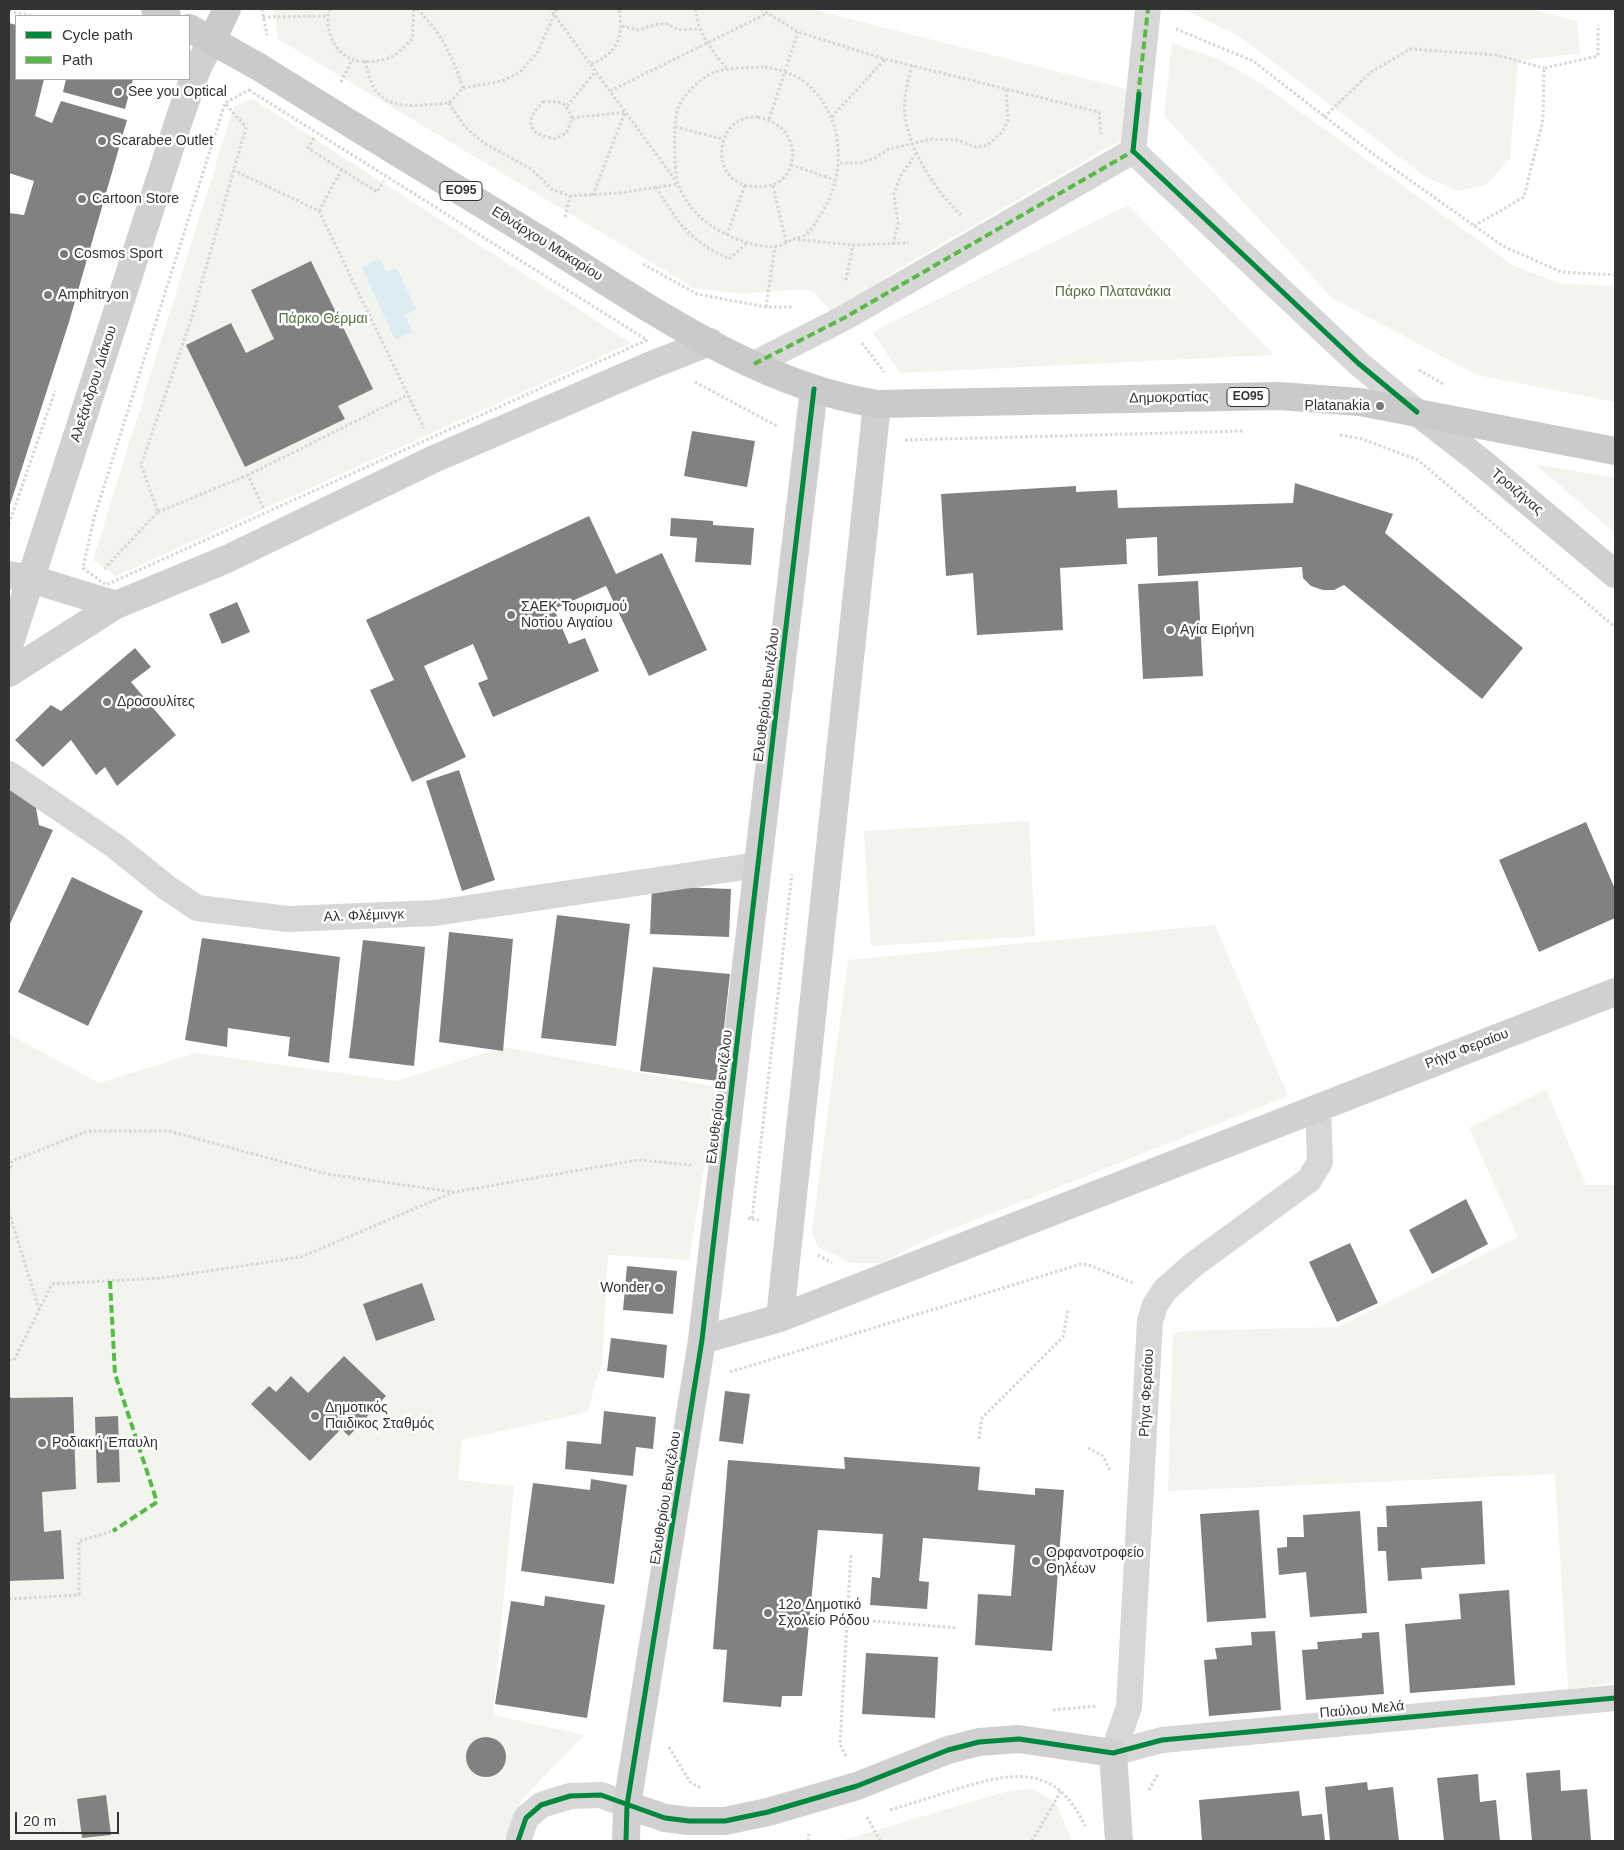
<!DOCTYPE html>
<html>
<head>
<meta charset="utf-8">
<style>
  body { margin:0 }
  #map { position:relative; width:1624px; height:1850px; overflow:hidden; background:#fff; font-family:Helvetica,sans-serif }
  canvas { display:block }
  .frame { position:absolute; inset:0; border:10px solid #333; pointer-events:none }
  .legend { position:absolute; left:15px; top:15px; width:175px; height:65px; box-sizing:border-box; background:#fff; border:1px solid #adadad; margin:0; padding:6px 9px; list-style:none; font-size:15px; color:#333 }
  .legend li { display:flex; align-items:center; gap:10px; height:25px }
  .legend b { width:25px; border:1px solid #adadad }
  .scale { position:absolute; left:15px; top:1812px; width:104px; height:22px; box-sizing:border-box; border:2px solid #333; border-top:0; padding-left:6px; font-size:15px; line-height:18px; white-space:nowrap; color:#333; -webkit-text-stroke:4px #fff; paint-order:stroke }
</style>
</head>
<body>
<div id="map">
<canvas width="1624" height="1850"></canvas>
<div class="frame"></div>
<ul class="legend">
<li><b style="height:6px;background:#00873e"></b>Cycle path</li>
<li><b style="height:6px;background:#58b947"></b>Path</li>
</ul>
<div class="scale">20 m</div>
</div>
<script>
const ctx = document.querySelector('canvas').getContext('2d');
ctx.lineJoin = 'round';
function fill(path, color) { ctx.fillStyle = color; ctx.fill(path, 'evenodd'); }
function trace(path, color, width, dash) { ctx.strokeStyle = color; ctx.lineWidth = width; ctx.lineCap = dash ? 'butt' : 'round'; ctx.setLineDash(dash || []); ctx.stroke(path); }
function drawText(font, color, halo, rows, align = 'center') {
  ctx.font = font + ' Helvetica,sans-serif'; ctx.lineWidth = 5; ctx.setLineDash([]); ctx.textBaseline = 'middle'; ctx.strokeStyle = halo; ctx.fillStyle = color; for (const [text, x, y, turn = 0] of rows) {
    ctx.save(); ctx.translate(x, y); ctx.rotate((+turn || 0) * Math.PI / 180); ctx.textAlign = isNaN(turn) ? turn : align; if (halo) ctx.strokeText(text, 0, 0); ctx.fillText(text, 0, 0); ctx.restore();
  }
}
fill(new Path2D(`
  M274,9H811L1126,89V137L895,271L836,318L814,291L801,289L742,294L694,288L278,39Z
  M1183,9H1531L1577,21L1580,53L1518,61L1510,158L1486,185L1457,191L1424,176L1239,36Z
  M1172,43L1219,59L1262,84L1514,266L1561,284L1615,286V402L1477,375L1332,298L1164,116Z
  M253,99L631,343L116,576L93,560L234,106Z
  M1128,205L1274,355L900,373L872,332Z
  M1535,464L1615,478V533Z
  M1029,821L1035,936L871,946L864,831Z
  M1215,925L1288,1096L929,1238L882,1263H851L818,1247L812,1232L848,960Z
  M9,1034L99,1083L196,1053L397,1081L504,1047L717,1087L689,1260L608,1255L602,1364L587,1412L462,1440L458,1480L514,1486L493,1715L584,1735L523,1798L503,1841H9Z
  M1546,1089L1586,1185H1615V1683L1568,1689L1555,1474L1168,1491L1173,1335L1182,1331L1338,1327L1518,1237L1469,1128Z
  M1033,1789L1056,1803L1072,1841H840L1008,1791Z`), '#f1f5ed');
fill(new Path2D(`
  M380,259L386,272L397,268L416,310L405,315L412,332L395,340L362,267Z`), '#ddebf3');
fill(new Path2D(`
  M9,23L16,25V79H44L35,116L52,123L61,101L127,120L69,322L9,508V213L24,215L34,181L9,173Z
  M66,79H133L125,109L63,92Z
  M311,261L373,389L338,406L345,419L245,467L186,345L231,323L246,353L274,339L251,290Z
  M692,431L755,441L747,487L684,476Z
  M1295,483L1393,514L1385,533L1523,648L1482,699L1344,585L1334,590H1323L1311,586L1303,578L1302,567L1158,576L1157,537L1126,539L1127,564L1060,568L1063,630L977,635L973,573L946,576L941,494L1076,486V492L1117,490L1118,508L1293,503Z
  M589,516L616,574L662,553L707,650L649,676L606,586L554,609L569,644L585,638L599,671L493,717L478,683L488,679L473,644L424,666L466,757L412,782L370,690L394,680L366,620Z
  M671,518L713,521V525L754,528L751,565L695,562L697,538L670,536Z
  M1198,581L1203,676L1143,679L1138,584Z
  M237,602L250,632L222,644L209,614Z
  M135,648L151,667L131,682L176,735L117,786L105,767L96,775L71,740L43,767L15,740L51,705L61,711Z
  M459,770L495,880L462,891L426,781Z
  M9,777L33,790L39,825L53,830L9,926Z
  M1586,822L1615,889V918L1539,952L1499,860Z
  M72,877L143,911L88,1026L18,992Z
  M652,886L731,889L729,937L650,934Z
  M557,915L630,924L616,1046L541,1038Z
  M449,932L513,939L503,1051L439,1042Z
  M202,938L340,957L329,1063L288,1056L290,1037L228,1028L227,1047L185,1040Z
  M363,940L425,947L414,1066L349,1058Z
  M653,967L730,974L718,1081L640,1071Z
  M1466,1199L1488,1244L1432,1274L1409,1230Z
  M1350,1243L1378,1303L1337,1322L1309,1262Z
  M627,1266L677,1271L673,1314L623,1310Z
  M422,1283L435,1320L376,1341L363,1304Z
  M611,1338L667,1345L664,1378L607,1371Z
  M344,1356L386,1396L349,1436L341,1429L310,1461L251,1404L269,1386L276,1392L291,1376L308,1393Z
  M725,1391L750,1394L743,1444L719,1441Z
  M9,1395L11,1398L73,1397L76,1489L42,1492L44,1532L61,1530L64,1579L9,1581Z
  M604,1411L656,1417L653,1449L636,1447L633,1476L565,1469L567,1441L601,1444Z
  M118,1416L120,1482L97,1483L95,1417Z
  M844,1457L980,1467L978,1490L1035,1495V1488L1064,1490L1052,1651L975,1645L978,1594L1011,1596L1015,1545L923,1538L919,1581L929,1582L927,1609L870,1605L872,1577L880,1578L883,1534L818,1530L802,1696H782L781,1707L723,1702L727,1650L713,1649L728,1460L845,1469Z
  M591,1479L627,1485L614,1584L521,1571L533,1483L590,1490Z
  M1482,1501L1485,1564L1421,1568L1422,1579L1388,1581L1386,1551H1378L1377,1527H1387L1386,1506Z
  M1259,1510L1266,1618L1207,1622L1200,1514Z
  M1360,1511L1367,1613L1310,1617L1306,1572L1279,1575L1277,1548L1287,1547V1537H1304L1303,1515Z
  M1509,1590L1515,1685L1410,1693L1405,1624L1461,1619L1459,1594Z
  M545,1596L605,1605L587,1718L495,1704L511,1601L544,1606Z
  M1275,1631L1281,1710L1209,1716L1204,1660L1217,1659L1215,1648L1252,1645L1251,1632Z
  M1379,1632L1384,1694L1306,1700L1302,1650L1318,1649L1317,1642L1362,1638V1633Z
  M866,1653L938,1657L935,1718L862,1714Z
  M466 1757a20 20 0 1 1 40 0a20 20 0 1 1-40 0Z
  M1560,1770L1561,1791L1587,1789L1591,1841H1532L1526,1773Z
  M1478,1774L1480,1802L1496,1800L1500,1841H1444L1437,1778Z
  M1367,1782L1368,1790L1393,1787L1399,1841H1330L1325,1787Z
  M1299,1791L1302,1816L1322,1814L1325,1841H1202L1199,1800Z
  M106,1795L111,1835L82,1838L77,1799Z`), '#818181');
trace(new Path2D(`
  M262,9L267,35
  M330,9C323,26 334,54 354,60C365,64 385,61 395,55C401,51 407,44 412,39L414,9
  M417,9C441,32 453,57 463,88
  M695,9C700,37 710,48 728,70
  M761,9L798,32L885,59L1099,112L1101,134
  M9,11L34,16
  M263,17L327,16
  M622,26L637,30L658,24H667L679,30L698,29
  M1176,29L1253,61L1373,154L1503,246L1561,272L1615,275
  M365,61C368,71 370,85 378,93C394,112 427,104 449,103L463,88L502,81L519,73L537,53L557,9
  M591,64C618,53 624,37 619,9
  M912,65C908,82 903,98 905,115C909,151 935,190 961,215
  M765,67C780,70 794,73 806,83C846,116 847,177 819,217C816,223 810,231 805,235C801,237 795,238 791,240C786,243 779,247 773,247C743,246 706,229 688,203C685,198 679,189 678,183C674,170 673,120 678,108C683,95 700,79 712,73C728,67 748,68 765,67Z
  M341,82L352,60
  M249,90L647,340L106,585L83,568L94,518L225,103Z
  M610,91L768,13
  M543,102C561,101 565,101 572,118L567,132C564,134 560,137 556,138C553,139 547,137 544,136C523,130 531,113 543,102Z
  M449,103L465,127L484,143L531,169L553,190L570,196L619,193L678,184L550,9
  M567,106L596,71
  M758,117C784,123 800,143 789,170C785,179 776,186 766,186C756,187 745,187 736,181C714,167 718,128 743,119C747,117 753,117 758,117Z
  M832,117L885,59
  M1324,117L1371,72L1410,49L1496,55L1544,68
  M572,118L625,112L593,195
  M769,119L798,32
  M675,127L723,139
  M314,138L308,148L377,192L384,181
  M840,163H860L875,158L889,149L932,139L958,140L975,147L988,145L1003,131L1008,120L1006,88
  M791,165L835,180
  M233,170L319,211L424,428
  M773,186L786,242
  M656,187C679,224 688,239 729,259L747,243
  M319,211L342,169
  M565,217L570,196
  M1474,226L1524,197L1543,120L1544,68L1598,56V25
  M727,235L745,185
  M793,239L853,245L908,243
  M893,244L898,224L894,194L901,175L917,152
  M643,264L697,294L766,307H793
  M846,280L853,245
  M766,307L775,247
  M862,343L884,372
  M1419,370L1443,384
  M695,382L777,426
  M1340,435L1362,439L1418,460L1615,627
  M905,440L1244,431
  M263,508L248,475L408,395
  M158,512L248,475
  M9,524L55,391
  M104,569L158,512L141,465L191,320L246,127L225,103
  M9,1173L12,1161L88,1131H169L327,1174L453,1192
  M9,1212L39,1309
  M748,1218L752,1219L792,874
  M752,1219L759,1220
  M818,1255L832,1263
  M9,1360H14L52,1284L161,1278L301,1257L454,1192L638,1160L691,1165
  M730,1372L1081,1264L1089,1265L1133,1283
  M979,1439L982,1418L1063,1337L1068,1309
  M1088,1448L1103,1456L1110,1470
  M9,1599L79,1595V1541L113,1531
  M848,1619L958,1628
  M1053,1710L1097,1706
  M669,1747L690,1782L701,1788
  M846,1756L840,1744L851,1553
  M1149,1790L1158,1774
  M890,1810C913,1803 935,1796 957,1789C1012,1772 1056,1763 1085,1826
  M867,1817L880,1841
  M808,1841L809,1834
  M1032,1841L1061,1791`), '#d6d6d6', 3, [2.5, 2.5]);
trace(new Path2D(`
  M1139,94L1133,151L1358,363L1417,412
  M754,364L844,318L1133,151
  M9,774L115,846L166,887L197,908L288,919L435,913L758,865
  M1113,1753L1129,1707L1150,1321L1155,1305L1165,1290L1193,1265L1309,1180L1320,1162L1318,1107
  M1113,1753L1162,1740L1615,1698
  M518,1841L526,1818L541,1805L570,1796L601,1795L627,1805`), '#d7d7d7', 26);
trace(new Path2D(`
  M1417,412L1480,461L1615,574
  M9,575L31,579L116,605
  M9,646L181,114L197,69L212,40
  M9,673L116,605L227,559L434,459L649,366L710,342
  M780,1318L877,404
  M702,1340L780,1318L1615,992
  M627,1805L665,1818L689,1821H725L768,1812L857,1786L948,1750L979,1742L1019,1739L1113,1753L1119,1841
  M626,1841L627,1805L702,1340L814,389`), '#d0d0d0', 28);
trace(new Path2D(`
  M155,9L167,16
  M189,28L259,67C353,126 448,183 542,241C645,305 755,385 877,404L1279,396L1360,402L1615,451
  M212,40L227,9`), '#cacaca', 28);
trace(new Path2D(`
  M1139,94L1148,9`), '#d7d7d7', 26);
trace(new Path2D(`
  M1138,97L1148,9
  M754,364L844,318L1133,151
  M110,1281L115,1374L157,1502L113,1531`), '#58b947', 4, [8, 4]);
trace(new Path2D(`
  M1139,94L1133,151L1358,363L1417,412
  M518,1841L526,1818L541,1805L570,1796L601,1795L665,1818L689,1821H725L768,1812L857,1786L948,1750L979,1742L1019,1739L1113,1753L1162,1740L1615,1698
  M626,1841L627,1805L702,1340L814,389`), '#00873e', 5);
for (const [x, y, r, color] of [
  [118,92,5,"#7a7a7a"],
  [102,141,5,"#7a7a7a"],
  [82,199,5,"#7a7a7a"],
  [64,254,5,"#7a7a7a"],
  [48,295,5,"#7a7a7a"],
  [1380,406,5,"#7a7a7a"],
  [511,615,5,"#7a7a7a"],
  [1170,630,5,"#7a7a7a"],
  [107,702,5,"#7a7a7a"],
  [659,1288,5,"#7a7a7a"],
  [315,1416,5,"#7a7a7a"],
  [42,1443,5,"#7a7a7a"],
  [1036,1561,5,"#7a7a7a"],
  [768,1613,5,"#7a7a7a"]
]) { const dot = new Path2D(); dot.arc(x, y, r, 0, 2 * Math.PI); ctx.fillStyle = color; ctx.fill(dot); trace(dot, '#fff', 2); }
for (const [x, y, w] of [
  [461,191,42],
  [1248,397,42]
]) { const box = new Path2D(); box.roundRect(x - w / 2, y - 9.5, w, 19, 4); ctx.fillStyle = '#fff'; ctx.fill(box); trace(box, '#333', 1); }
drawText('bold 12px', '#333', null, [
  ["ΕΟ95",461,191],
  ["ΕΟ95",1248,397]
]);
drawText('14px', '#333', '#fff', [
  ["See you Optical",128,92],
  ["Scarabee Outlet",112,141],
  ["Cartoon Store",92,199],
  ["Cosmos Sport",74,254],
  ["Amphitryon",58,295],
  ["Platanakia",1370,406,"right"],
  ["ΣΑΕΚ Τουρισμού",521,607],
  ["Νοτίου Αιγαίου",521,623],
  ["Αγία Ειρήνη",1180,630],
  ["Δροσουλίτες",117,702],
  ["Wonder",649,1288,"right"],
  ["Δημοτικός",325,1408],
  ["Παιδικος Σταθμός",325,1424],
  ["Ροδιακή Έπαυλη",52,1443],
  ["Ορφανοτροφείο",1046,1553],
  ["Θηλέων",1046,1569],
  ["12ο Δημοτικό",778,1605],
  ["Σχολείο Ρόδου",778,1621]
], 'left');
drawText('14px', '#333', '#fff', [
  ["Εθνάρχου Μακαρίου",547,244,32],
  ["Αλεξάνδρου Διάκου",94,384,-72],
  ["Δημοκρατίας",1169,398,-1],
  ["Τροιζήνας",1517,492,40],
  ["Ελευθερίου Βενιζέλου",767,695,-83],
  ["Αλ. Φλέμινγκ",364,916,-2],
  ["Ρήγα Φεραίου",1467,1049,-21],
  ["Ελευθερίου Βενιζέλου",720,1097,-83],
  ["Ρήγα Φεραίου",1147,1393,-87],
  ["Ελευθερίου Βενιζέλου",666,1498,-81],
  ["Παύλου Μελά",1362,1710,-5]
]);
drawText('14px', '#56703f', '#fff', [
  ["Πάρκο Πλατανάκια",1113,292],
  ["Πάρκο Θέρμαι",323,319]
]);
</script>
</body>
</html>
